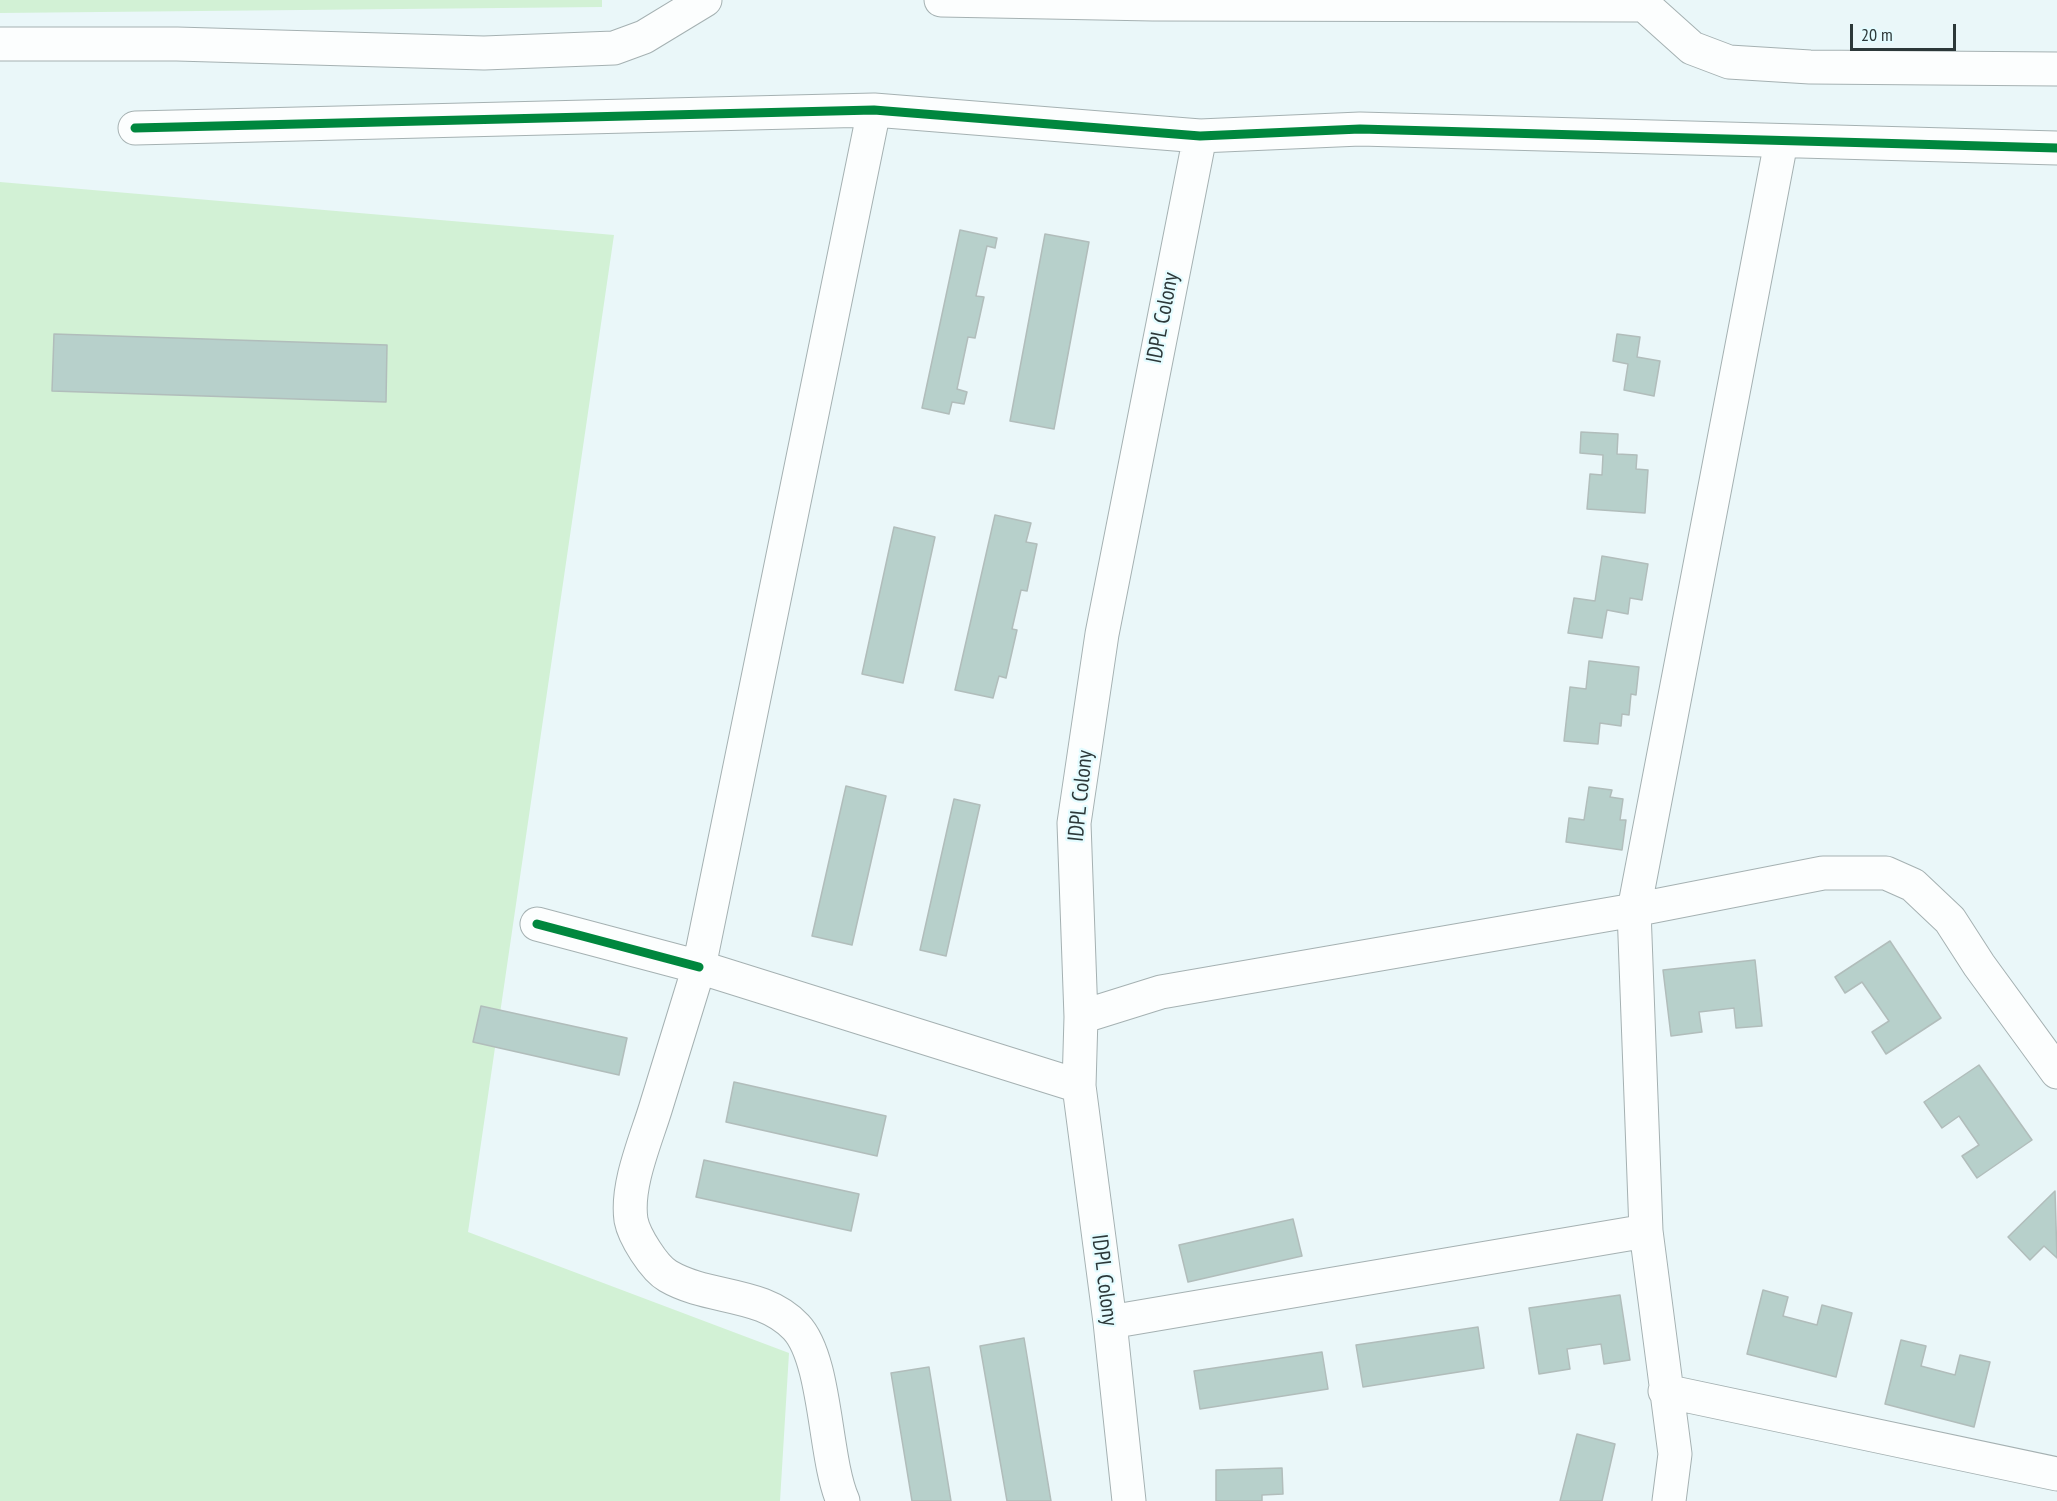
<!DOCTYPE html>
<html>
<head>
<meta charset="utf-8">
<style>
  body { margin:0 }
  #map { position:relative; width:2057px; height:1501px; overflow:hidden; background:#eaf7f9; font-family:"PT Sans Narrow",sans-serif }
  canvas { display:block }
  .scale { position:absolute; left:1850px; top:24px; width:106px; height:27px; box-sizing:border-box; border:3px solid #2c3839; border-top:0; padding-left:8px; font-size:18px; line-height:21px; white-space:nowrap; color:#2c3839; -webkit-text-stroke:4px #e4fcff; paint-order:stroke }
</style>
</head>
<body>
<div id="map">
<canvas width="2057" height="1501"></canvas>
<div class="scale">20 m</div>
</div>
<script>
const ctx = document.querySelector('canvas').getContext('2d');
ctx.lineJoin = 'round';
function fill(path, color) { ctx.fillStyle = color; ctx.fill(path, 'evenodd'); }
function trace(path, color, width, dash) { ctx.strokeStyle = color; ctx.lineWidth = width; ctx.lineCap = dash ? 'butt' : 'round'; ctx.setLineDash(dash || []); ctx.stroke(path); }
function drawText(font, color, halo, rows, align = 'center') {
  ctx.font = font + ' "PT Sans Narrow",sans-serif'; ctx.lineWidth = 4.5; ctx.setLineDash([]); ctx.textBaseline = 'middle'; ctx.strokeStyle = halo; ctx.fillStyle = color; for (const [text, x, y, turn = 0] of rows) {
    ctx.save(); ctx.translate(x, y); ctx.rotate((+turn || 0) * Math.PI / 180); ctx.textAlign = isNaN(turn) ? turn : align; if (halo) ctx.strokeText(text, 0, 0); ctx.fillText(text, 0, 0); ctx.restore();
  }
}
fill(new Path2D(`
  M0,0H602V7L0,13Z
  M0,182L614,235L468,1232L789,1353L780,1501H0Z`), '#d2f1d5');
const building = new Path2D(`
  M960,230L997,238L995,248L987,246L976,296L984,297L975,338L968,337L957,389L967,392L964,404L952,402L949,414L922,408Z
  M1045,234L1089,242L1054,429L1010,421Z
  M54,334L387,345L386,402L52,391Z
  M1617,334L1640,337L1637,357L1660,361L1654,396L1624,390L1628,364L1613,361Z
  M1581,432L1618,434L1617,454L1637,455L1636,469L1648,470L1645,513L1587,509L1590,474L1602,475L1603,455L1580,453Z
  M995,515L1031,523L1026,542L1037,544L1027,591L1021,590L1012,629L1017,630L1006,678L999,676L993,698L955,690Z
  M894,527L935,537L903,683L862,674Z
  M1602,556L1648,564L1642,600L1630,598L1628,614L1607,610L1602,638L1568,633L1574,598L1595,601Z
  M1589,661L1639,667L1636,695L1631,694L1629,715L1622,714L1621,726L1600,723L1598,744L1564,741L1570,687L1586,689Z
  M846,786L886,796L852,945L812,936Z
  M1589,787L1612,790L1610,797L1623,799L1620,820H1626L1622,850L1566,842L1569,818L1584,820Z
  M954,799L980,805L946,956L920,950Z
  M1890,941L1941,1018L1886,1054L1872,1032L1889,1021L1862,982L1845,993L1835,977Z
  M1755,960L1762,1026L1736,1028L1734,1008L1699,1012L1702,1032L1671,1036L1663,970Z
  M481,1006L627,1038L619,1075L473,1042Z
  M1979,1065L2032,1140L1977,1178L1962,1156L1979,1145L1959,1116L1942,1128L1924,1102Z
  M734,1082L886,1116L877,1156L726,1122Z
  M704,1160L859,1194L851,1231L696,1197Z
  M2055,1191L2057,1258L2044,1246L2030,1260L2008,1237Z
  M1293,1219L1302,1256L1188,1282L1179,1245Z
  M1763,1290L1788,1297L1783,1316L1817,1325L1822,1305L1852,1313L1836,1377L1747,1354Z
  M1620,1295L1630,1360L1604,1364L1601,1344L1567,1349L1570,1369L1539,1374L1529,1308Z
  M1478,1327L1484,1368L1363,1387L1356,1345Z
  M1024,1338L1051,1501H1007L980,1346Z
  M1901,1340L1926,1346L1921,1366L1955,1375L1960,1355L1990,1362L1974,1427L1885,1404Z
  M1322,1352L1328,1389L1200,1409L1194,1371Z
  M929,1367L951,1501H912L891,1373Z
  M1577,1434L1615,1444L1602,1501H1560Z
  M1282,1468L1283,1494L1262,1495V1501H1216V1470Z`);
fill(building, '#b7d0cb');
trace(building, '#b1bdbb', 1.5);
const minor = new Path2D(`
  M941,0L1153,4L1644,5
  M1644,0V5L1692,48L1729,62L1810,67L2057,69
  M0,44H177L484,53L614,48L644,37L705,0
  M874,110L699,967L1079,1086
  M135,128L874,110L1200,136L1360,129L2057,148
  M537,924L699,967C684,1015 670,1062 655,1110C645,1142 626,1186 631,1220C634,1236 654,1268 668,1276C709,1300 762,1291 796,1327C827,1360 824,1459 843,1501
  M1081,1017L1161,992L1634,910L1823,873H1886L1913,885L1950,920L1979,965L2057,1072
  M1110,1322L1646,1231
  M1665,1391L2057,1474
  M1129,1501L1110,1322L1079,1086L1081,1017L1074,823L1102,634L1200,136
  M1669,1501L1675,1454L1646,1231L1634,910L1781,142`);
trace(minor, '#a5b1b2', 35);
trace(minor, '#fcfefe', 33);
trace(new Path2D(`
  M135,128L874,110L1200,136L1360,129L2057,148
  M537,924L699,967`), '#00873e', 9);
drawText('22px', '#2c3839', '#e4fcff', [
  ["IDPL Colony",1163,318,-79],
  ["IDPL Colony",1081,796,-84],
  ["IDPL Colony",1104,1280,83]
]);
</script>
</body>
</html>
